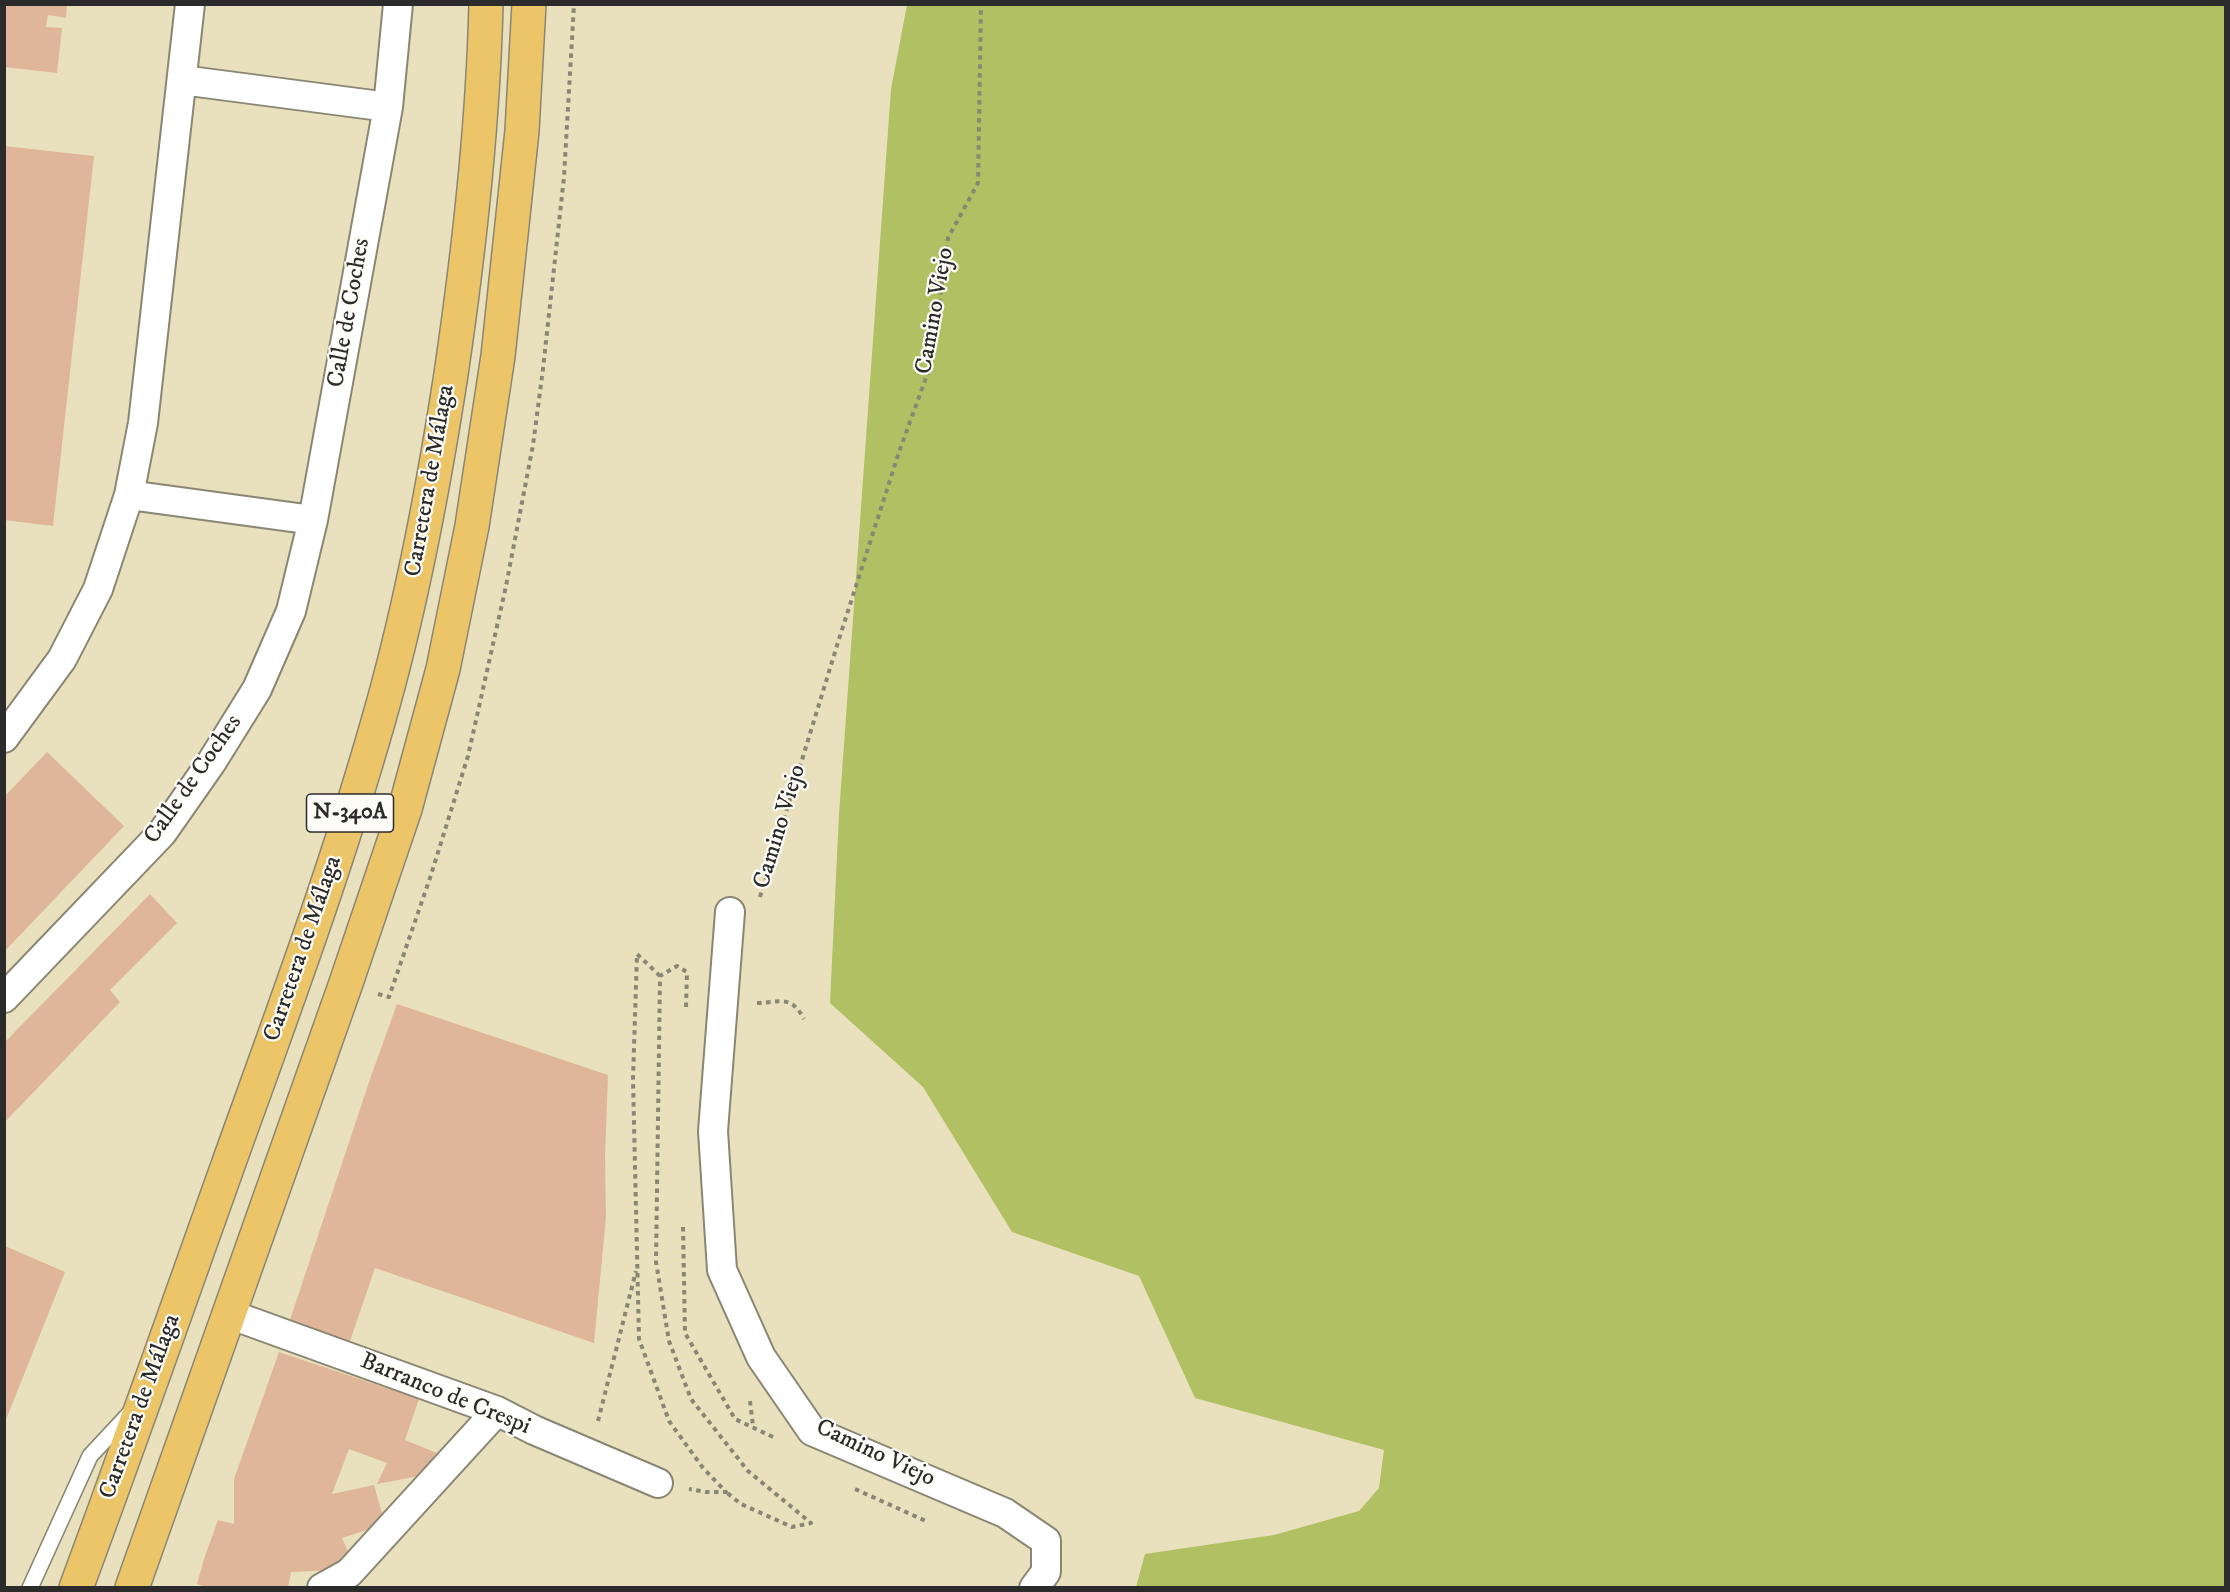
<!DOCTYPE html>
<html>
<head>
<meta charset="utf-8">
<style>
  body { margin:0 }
  #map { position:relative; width:2230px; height:1592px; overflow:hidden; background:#e9e1bd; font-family:"IM FELL DW Pica",serif }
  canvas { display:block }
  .frame { position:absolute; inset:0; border:6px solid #2b2b2b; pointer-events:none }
</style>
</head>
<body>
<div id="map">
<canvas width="2230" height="1592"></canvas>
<div class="frame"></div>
</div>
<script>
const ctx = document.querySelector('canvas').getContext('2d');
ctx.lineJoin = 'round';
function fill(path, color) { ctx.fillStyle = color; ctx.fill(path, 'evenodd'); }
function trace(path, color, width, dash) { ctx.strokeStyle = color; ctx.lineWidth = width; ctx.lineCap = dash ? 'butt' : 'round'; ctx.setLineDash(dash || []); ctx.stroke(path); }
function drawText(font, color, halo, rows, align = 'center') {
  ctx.font = font + ' "IM FELL DW Pica",serif'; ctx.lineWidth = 4.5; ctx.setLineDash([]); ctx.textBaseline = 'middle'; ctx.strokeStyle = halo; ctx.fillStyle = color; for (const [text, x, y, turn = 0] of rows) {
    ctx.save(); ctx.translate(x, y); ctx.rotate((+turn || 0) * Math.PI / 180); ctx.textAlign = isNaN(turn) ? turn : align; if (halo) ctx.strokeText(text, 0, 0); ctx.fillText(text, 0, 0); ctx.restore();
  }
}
fill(new Path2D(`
  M907,5H2225V1587H1136L1145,1554L1274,1535L1359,1511L1379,1488L1384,1450L1195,1398L1139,1276L1012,1232L923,1087L830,1003L839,814L891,89Z`), '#b0c063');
fill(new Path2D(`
  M4,4H67L66,18L48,15L46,27L62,28L57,73L4,67Z
  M4,146L94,156L53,526L4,520Z
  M47,752L124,826L4,952V797Z
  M150,894L177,923L110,990L120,1002L4,1123V1043Z
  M397,1004L608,1075L605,1158L606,1217L594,1343L375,1268L349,1344L289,1323L370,1079Z
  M5,1246L65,1272L5,1422Z
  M279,1352L419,1399L405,1440L437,1453L419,1476L377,1484L387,1463L349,1449L332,1494L374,1485L385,1524L342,1538L349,1554L334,1570L291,1572L288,1587H206L197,1584L204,1559L218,1520L234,1524V1479Z`), '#dfb699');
const lane = new Path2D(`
  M30,1588L90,1456L130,1413`);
const street = new Path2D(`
  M182,80L388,107
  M129,495L313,520
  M4,738L62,659L98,589L129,495L143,423L190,4
  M730,912L713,1131L722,1270L761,1357L812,1431L1005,1513L1046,1541V1572L1034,1588
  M4,998L162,833L211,763L257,689L291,611L313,520L388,107L398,4
  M229,1314L497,1411L534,1430L658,1483
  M322,1588L349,1573L497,1411`);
const highway = new Path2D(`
  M76,1588C128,1448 177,1308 227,1168C280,1020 335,873 378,722C411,608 433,491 451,374C469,252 483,128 486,4
  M132,1588L346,983L405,809L443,669L472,526L498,356L522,131L529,4`);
trace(lane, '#8a8674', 18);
trace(street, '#8a8674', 32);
trace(highway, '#8a8674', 36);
trace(new Path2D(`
  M760,897L839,639L899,452L931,364L948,238L978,183L981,4
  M660,976L637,954L633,1079L639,1339L669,1421L703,1468L726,1492H706L689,1489
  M378,994L389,997L430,878L468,756L506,586L533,445L543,369L564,177L574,4
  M757,1003C782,1002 791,995 804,1019
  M686,1007L687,972L677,966L660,976L656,1262L669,1341L691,1399L748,1471L811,1523L792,1527L741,1504L726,1492
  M683,1227L685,1333L735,1419L773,1437
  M750,1401L753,1426
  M598,1421L636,1271
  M855,1489L928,1522`), '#8a8674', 4, [4.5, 4.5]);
trace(lane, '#fff', 15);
trace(street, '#fff', 28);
trace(highway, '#ecc569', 33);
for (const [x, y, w] of [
  [350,813,87]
]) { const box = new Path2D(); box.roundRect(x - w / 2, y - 19, w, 38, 4.5); ctx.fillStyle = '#fdfcf7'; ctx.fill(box); trace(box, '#2b2b2b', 1.5); }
drawText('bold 22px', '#2b2b2b', null, [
  ["N-340A",350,813]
]);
drawText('24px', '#2b2b2b', '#fdfcf7', [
  ["Camino Viejo",936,311,-80],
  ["Calle de Coches",350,313,-80],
  ["Carretera de Málaga",431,481,-80],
  ["Calle de Coches",194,780,-55],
  ["Camino Viejo",781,827,-73],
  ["Carretera de Málaga",304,949,-71],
  ["Barranco de Crespi",445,1395,22],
  ["Carretera de Málaga",141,1407,-70],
  ["Camino Viejo",875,1454,25]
]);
</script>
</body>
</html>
